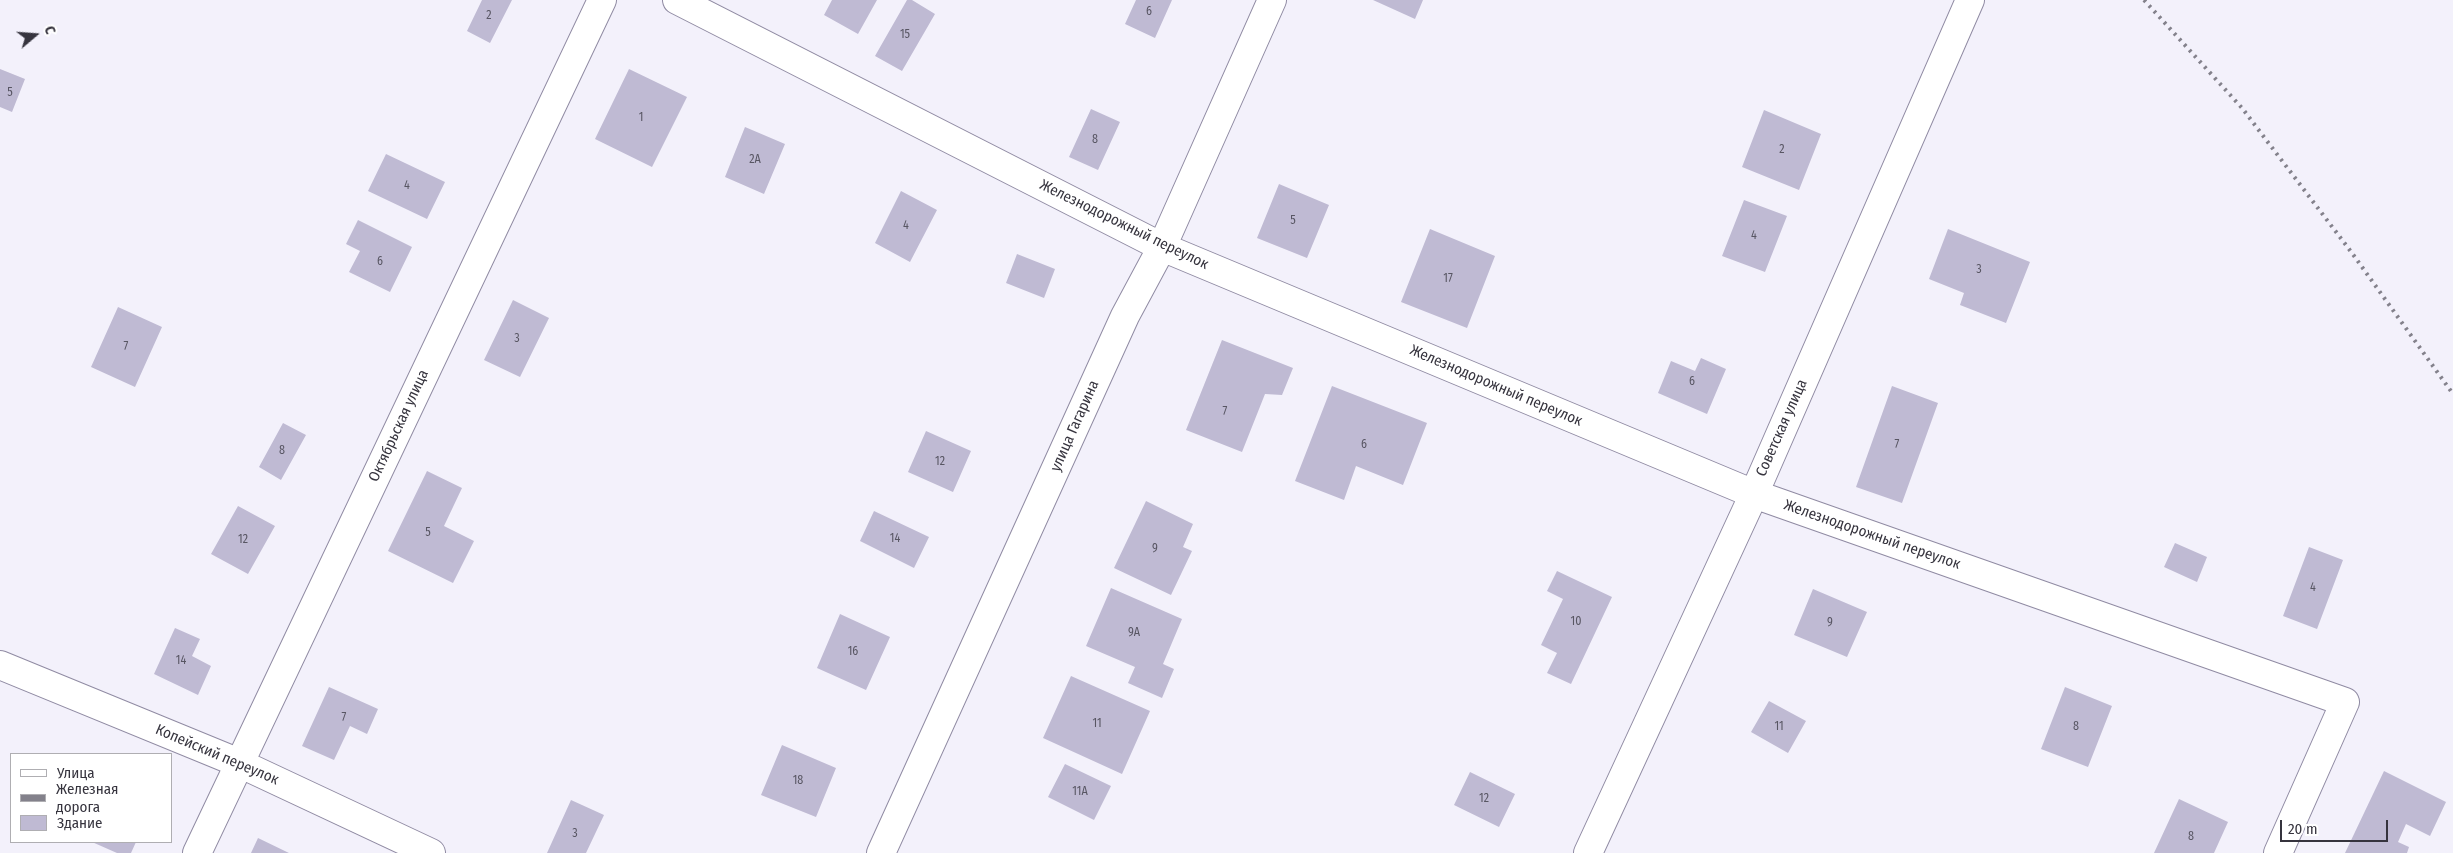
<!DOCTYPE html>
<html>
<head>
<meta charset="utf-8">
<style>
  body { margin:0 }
  #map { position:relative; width:2453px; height:853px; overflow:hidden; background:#f3f1fb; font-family:"Fira Sans Condensed",sans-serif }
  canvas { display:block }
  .legend { position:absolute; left:10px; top:753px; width:162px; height:90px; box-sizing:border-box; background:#fff; border:1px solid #afaeb2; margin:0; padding:6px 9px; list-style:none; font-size:15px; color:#36343e }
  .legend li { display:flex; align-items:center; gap:10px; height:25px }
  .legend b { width:25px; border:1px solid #afaeb2 }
  .north { position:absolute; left:10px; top:10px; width:50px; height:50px; -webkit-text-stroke:4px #fff; paint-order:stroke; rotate:72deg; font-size:14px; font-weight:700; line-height:20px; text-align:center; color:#36343e }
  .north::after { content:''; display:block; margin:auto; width:18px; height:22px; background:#36343e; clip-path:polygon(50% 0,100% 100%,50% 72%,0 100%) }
  .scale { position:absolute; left:2280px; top:820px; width:108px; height:22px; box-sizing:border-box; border:2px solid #36343e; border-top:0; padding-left:6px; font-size:15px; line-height:18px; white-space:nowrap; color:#36343e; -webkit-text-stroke:4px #fff; paint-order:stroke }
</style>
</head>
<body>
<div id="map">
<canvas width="2453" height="853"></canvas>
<ul class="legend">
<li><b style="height:6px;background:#fff"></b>Улица</li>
<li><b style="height:6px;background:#83818b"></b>Железная дорога</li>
<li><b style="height:14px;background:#bfbad3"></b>Здание</li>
</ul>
<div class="north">С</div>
<div class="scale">20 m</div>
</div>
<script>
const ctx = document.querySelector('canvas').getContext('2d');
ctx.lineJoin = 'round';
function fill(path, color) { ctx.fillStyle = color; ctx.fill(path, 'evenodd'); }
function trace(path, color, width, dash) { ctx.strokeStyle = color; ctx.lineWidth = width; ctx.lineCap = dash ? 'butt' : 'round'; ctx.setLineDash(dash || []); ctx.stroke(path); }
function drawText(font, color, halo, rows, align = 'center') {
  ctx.font = font + ' "Fira Sans Condensed",sans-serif'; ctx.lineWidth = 5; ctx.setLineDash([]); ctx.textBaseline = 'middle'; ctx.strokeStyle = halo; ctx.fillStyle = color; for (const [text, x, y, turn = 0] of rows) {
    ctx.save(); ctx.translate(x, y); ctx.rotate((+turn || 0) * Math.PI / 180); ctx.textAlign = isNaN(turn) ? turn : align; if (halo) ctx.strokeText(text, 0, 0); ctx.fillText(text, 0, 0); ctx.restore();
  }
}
fill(new Path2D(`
  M482,0H512L490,43L467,31Z
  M832,0H877L858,34L824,15Z
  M907,0H912L935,14L902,71L875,56Z
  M1136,0H1172L1155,38L1125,24Z
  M1373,0H1423L1415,19Z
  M0,69L25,79L12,112L0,107Z
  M629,69L687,97L652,167L595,139Z
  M1091,109L1120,122L1098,170L1069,157Z
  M1764,110L1821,134L1799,190L1742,167Z
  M745,127L785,144L764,194L725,177Z
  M386,154L445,182L427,219L368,191Z
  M1279,184L1329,205L1307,258L1257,238Z
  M901,191L937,210L910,262L875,243Z
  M1744,200L1787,216L1765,272L1722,256Z
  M358,220L412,247L390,292L349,272L360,251L346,244Z
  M1430,229L1495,256L1467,328L1401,302Z
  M1948,229L2030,262L2006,323L1960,305L1964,293L1929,279Z
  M1017,254L1055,269L1044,298L1006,283Z
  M513,300L549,318L520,377L484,360Z
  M118,307L162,327L135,387L91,367Z
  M1222,340L1293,368L1282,395L1265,394L1242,452L1186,430Z
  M1701,358L1726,369L1707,414L1658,393L1671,361L1695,371Z
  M1332,386L1427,423L1403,485L1356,466L1344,500L1295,481Z
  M1892,386L1938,403L1902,503L1856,487Z
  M283,423L306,435L281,480L259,467Z
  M926,431L971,451L953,492L908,472Z
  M427,471L462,488L444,526L474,541L453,583L388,551Z
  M1146,501L1193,524L1183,547L1192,551L1171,595L1114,568Z
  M238,506L275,526L248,574L211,554Z
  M874,511L929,537L914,568L860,541Z
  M2175,543L2207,557L2197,582L2164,567Z
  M2309,547L2343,560L2317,629L2283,616Z
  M1557,571L1612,597L1571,684L1547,673L1557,653L1541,645L1563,599L1547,591Z
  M1111,588L1182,619L1163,664L1174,669L1162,698L1128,683L1135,667L1086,646Z
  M1813,589L1867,612L1847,657L1794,635Z
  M840,614L890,637L866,690L817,668Z
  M175,628L200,639L192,656L211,666L198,695L154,674Z
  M1071,676L1150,711L1122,774L1043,738Z
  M329,687L378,709L367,734L350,726L334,760L302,746Z
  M2065,687L2112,706L2088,767L2041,749Z
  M1769,701L1806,721L1788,753L1751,732Z
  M782,745L836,768L816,817L761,795Z
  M1065,764L1111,786L1094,820L1048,797Z
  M2384,771L2446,802L2430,836L2406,824L2398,842L2409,847L2407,853H2345Z
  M1470,772L1515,794L1499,827L1454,805Z
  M2179,799L2228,822L2214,853H2154Z
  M571,800L604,815L586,853H547Z
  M258,838L289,853H251Z
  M92,842H136L131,853H117Z`), '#bfbad3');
const minor = new Path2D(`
  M677,0L1162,247L1754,494L2345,702L2278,853
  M0,665L239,763L431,853
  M197,853L602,0
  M881,853L1125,316L1162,247L1272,0
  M1588,853L1754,494L1970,0`);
trace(minor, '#908ba3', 30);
trace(minor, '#fff', 28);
trace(new Path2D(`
  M2144,0L2242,108L2352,253L2453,394`), '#83818b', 4, [2.5, 5]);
drawText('12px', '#585663', null, [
  ["6",1149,12],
  ["2",489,16],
  ["15",905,35],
  ["5",10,93],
  ["1",641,118],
  ["8",1095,140],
  ["2",1782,150],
  ["2А",755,160],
  ["4",407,186],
  ["5",1293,221],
  ["4",906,226],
  ["4",1754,236],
  ["6",380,262],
  ["3",1979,270],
  ["17",1448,279],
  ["3",517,339],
  ["7",126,347],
  ["6",1692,382],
  ["7",1225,412],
  ["6",1364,445],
  ["7",1897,445],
  ["8",282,451],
  ["12",940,462],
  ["5",428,533],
  ["14",895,539],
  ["12",243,540],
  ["9",1155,549],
  ["4",2313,588],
  ["10",1576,622],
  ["9",1830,623],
  ["9А",1134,633],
  ["16",853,652],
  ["14",181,661],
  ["7",344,718],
  ["11",1097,724],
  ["11",1779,727],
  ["8",2076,727],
  ["18",798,781],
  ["11А",1080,792],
  ["12",1484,799],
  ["3",575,834],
  ["8",2191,837]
]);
drawText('15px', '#36343e', '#fff', [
  ["Железнодорожный переулок",1124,225,26],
  ["Железнодорожный переулок",1496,386,23],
  ["Октябрьская улица",399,426,-65],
  ["улица Гагарина",1075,426,-66],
  ["Советская улица",1782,428,-66],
  ["Железнодорожный переулок",1872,535,19],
  ["Копейский переулок",217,755,23]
]);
</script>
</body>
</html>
